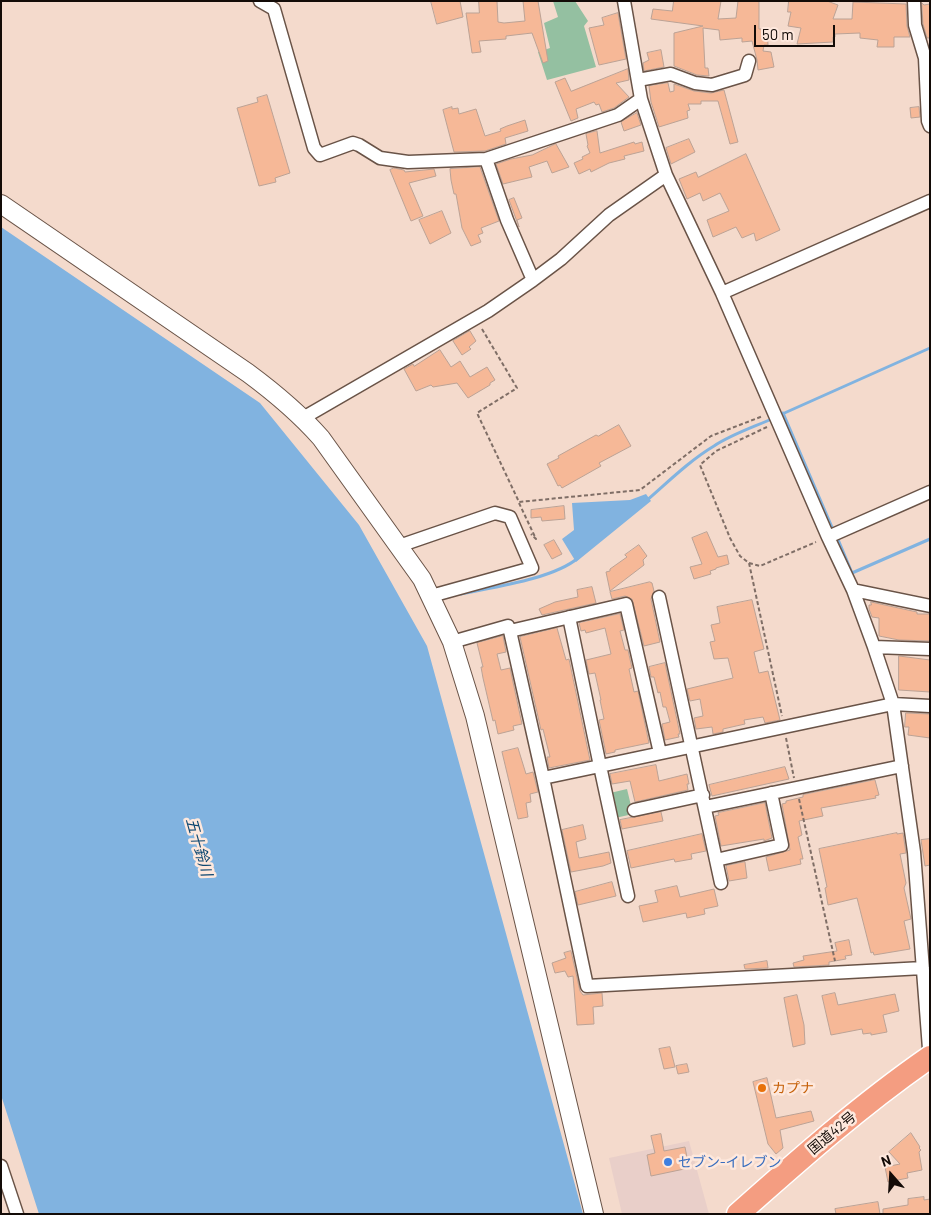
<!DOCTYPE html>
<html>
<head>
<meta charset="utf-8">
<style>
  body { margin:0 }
  #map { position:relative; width:931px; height:1215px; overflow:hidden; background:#f4dacc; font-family:Barlow,sans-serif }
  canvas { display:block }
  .frame { position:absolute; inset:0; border:2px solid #130b07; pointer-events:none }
  .north { position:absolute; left:866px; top:1150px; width:50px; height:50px; -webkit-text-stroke:4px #fee8dd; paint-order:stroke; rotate:341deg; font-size:14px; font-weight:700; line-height:20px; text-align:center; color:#130b07 }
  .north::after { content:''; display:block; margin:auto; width:18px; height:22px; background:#130b07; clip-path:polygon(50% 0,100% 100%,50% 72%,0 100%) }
  .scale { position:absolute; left:754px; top:25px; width:81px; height:22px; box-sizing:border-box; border:2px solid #130b07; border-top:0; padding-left:6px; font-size:15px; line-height:18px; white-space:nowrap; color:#130b07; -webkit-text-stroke:4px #fee8dd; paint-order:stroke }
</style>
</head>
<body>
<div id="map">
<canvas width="931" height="1215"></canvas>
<div class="frame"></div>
<div class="north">N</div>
<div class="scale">50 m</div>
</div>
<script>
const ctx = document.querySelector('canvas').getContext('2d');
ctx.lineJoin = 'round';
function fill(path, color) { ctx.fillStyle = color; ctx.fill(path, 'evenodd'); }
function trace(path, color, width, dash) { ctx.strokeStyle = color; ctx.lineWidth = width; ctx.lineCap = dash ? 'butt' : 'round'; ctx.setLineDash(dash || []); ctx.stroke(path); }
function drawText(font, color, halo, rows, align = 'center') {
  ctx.font = font + ' Barlow,"Noto Sans JP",sans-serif'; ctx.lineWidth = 5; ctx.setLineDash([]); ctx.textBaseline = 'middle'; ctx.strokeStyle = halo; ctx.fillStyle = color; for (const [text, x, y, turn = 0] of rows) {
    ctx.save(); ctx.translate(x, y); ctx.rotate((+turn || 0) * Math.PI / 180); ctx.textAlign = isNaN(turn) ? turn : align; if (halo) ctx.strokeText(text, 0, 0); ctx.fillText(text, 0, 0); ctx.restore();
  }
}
fill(new Path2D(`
  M689,1141L709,1214H622L609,1158Z`), '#e9cfc9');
fill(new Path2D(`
  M553,1H575L588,21L584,26L596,67L547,80L538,52L550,48L544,23L558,17Z
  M627,789L633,814L615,818L610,793Z`), '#94c0a1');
fill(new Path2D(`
  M1,227L260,403L359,525L427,646L583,1214H39L1,1095Z
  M646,494L651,501L576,562L562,539L574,530L572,503L630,500Z`), '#81b3e0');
trace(new Path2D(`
  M783,413L834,532
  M780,415L930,348
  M646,501C668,482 689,461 714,446C732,434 754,427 774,418
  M837,537L852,573L930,539
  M461,594C494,587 553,579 578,558`), '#81b3e0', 3);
const building = new Path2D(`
  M431,1H460L463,17L437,24Z
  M479,1H497L498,22L504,23L525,21L523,1H538L548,61L543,63L532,33L506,36V39L479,41L481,52L472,53L466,13H479Z
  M674,1H721L718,19L736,18L738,1H759V29H767L768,45H764L763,51L771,52L774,67L758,70L757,60L752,41L742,42V38L720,40L719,30L703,28L705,68H708L709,76L697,75L674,66V33L703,26L651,19L653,9L672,11Z
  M789,1H827L838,5L833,19H852L853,2L906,4L907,26L910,37H894V47H877L878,40L860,38V33L835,34V37H833V42L797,44L801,28L788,26L791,12H788Z
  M922,3L924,5L930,4V38H927L923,24Z
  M618,13L626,59L599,65L589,28L604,25L602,18Z
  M661,50L664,67L644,71L643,63L649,60L647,53Z
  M628,69L629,80L616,83L629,97L614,108L602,112L599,104L596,105L594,102L576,109L578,118L571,121L555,82L565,78L571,91Z
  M668,83L670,92L674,91V84L694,91L711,93L724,90L738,142L730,144L718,101H701V104H688L690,110L687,111L688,118L659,127L651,102L649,86Z
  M267,95L290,173L275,178L276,182L259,186L237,108L258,102L257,98Z
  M452,107V109L458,108L459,114L476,109L485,136L501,131L500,129L507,126L525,120L528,131L505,138L506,144L485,151L454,152L443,110Z
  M919,107L920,117L911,118L910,108Z
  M637,113L641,125L624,131L621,122Z
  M597,131L600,153L634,142L635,144L642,142L644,151L624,156L625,159L609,163L591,172L590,169L579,174L574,163L583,159L582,157L590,153L587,146L588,145L586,134Z
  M689,139L695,152L671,164L666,148Z
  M556,144L569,167L552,173L547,161L529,167L532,177L503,184L496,164L511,159L532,155Z
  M746,154L780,230L756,241L754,233L742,238L736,227L713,237L707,220L729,211L720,193L703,201L700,193L687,199L679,179L696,172L698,177Z
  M480,167L499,221L481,228L483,233L478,235L481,242L471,246L462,228L456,194H454L451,180L450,169Z
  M394,168L404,170L405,172L434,169L436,176L409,183L423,216L411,221L390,170Z
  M514,198L522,218L517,220L519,227L509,200Z
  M442,211L451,233L430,244L419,220Z
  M470,331L476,341L469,347L471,349L462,355L453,341Z
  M440,350L451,367L460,361L470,377L487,367L495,380L490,383V385L468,398L457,383L433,387L431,385L416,391L404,369L413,364L414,366Z
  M619,425L631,446L599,463L601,466L562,488L560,485L558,486L547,464L559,458L558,456L596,435L598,436Z
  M564,506L565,519L542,521L541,517L531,518V510Z
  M707,532L718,557L727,555L729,564L716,568V569L710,571L711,574L694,579L690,567L702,564L692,538Z
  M554,540L562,554L552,559L544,545Z
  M639,545L647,556L643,560L644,565L610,591L606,572L610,571V569L627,557L625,555Z
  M650,582L652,583L654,591L651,599L660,642L644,646L632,599L625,596L612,599L610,592Z
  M592,587L596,603L542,615L539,609L555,602L578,597L577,590Z
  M752,600L764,649L754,652L759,673L768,671L780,720L765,723L763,717L744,720L745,724L723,729V732L713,734L712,727L696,729L694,718L703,716L700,699L690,701L687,689L733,678L728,658L714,659L710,642L715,641L711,625L720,623L717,607Z
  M871,602L917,612V614H930V641L899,640L879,636V618L872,617L869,609V605H871Z
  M620,614L624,630L620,631L625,650H628L632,668L629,669L634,692L638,691L649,743L615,750V752L606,754L599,720L604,719L600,700H601L595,673L589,674L586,660L611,654L605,628L586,633L585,630L581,631L579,623Z
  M557,628L566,660L569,659L590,760L549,768L547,757H550L543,729L541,730L520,637Z
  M503,636L506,652L497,654L501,670L510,668L522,724L513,726L514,730L498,734L495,720L493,721L483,678L481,667H483L477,643Z
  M899,656L930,660V692L899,690Z
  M665,663L680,734H678L679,737L665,740L662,724L670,722L666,707H663L660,692L658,693L654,677H651L649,667Z
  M906,713L930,714V738L908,735L909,727H905Z
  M518,748L526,774L533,772L538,792L530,794L531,802L526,803L528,817L518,819L502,752Z
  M656,765L659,781L687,774L689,784H687L688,790L635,802L630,781L612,784L610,774Z
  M785,767L789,779L712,796L709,785Z
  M875,780L879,795L875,796L876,798L821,808L823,816L799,821L802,835L798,837L803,859H800L801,864L769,871L766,857L790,850L782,804L786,803V801L803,797V795Z
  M765,803L772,838L764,841V839L721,846L715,816L719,815L718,813Z
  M661,812L663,821L622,829L620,820Z
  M583,825L586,839L576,842L579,858L609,852L611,863L603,866L571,872L562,830Z
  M897,833V834L903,833L906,853L900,854L906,883L904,888L911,919L904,921L910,949L874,955L873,952L871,953L857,898L828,905L825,888L827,887L819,849Z
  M702,834L706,851L691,854L692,859L675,862L674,859L631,868L627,851Z
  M930,839V865L925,866L921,840Z
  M745,862L747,878L729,881L726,866Z
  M612,882L616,896L578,905L575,892Z
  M677,886L680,897L714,889L718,906L704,909L705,914L687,918L686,913L643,922L639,906L658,902L655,891Z
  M849,940L852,955L845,956L846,959L829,962V965L794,967L793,963L804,960L803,956L837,951L835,943Z
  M571,951L580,991L583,995L602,993L603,1006L593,1007L594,1024L577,1025L573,976L568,977L565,971L555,973L552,963L566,958L564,953Z
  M767,961L768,968L745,969L744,965Z
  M835,993L838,1005L895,994L899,1011L883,1015L887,1032L871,1035V1033L863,1034L862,1029L831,1035L822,996Z
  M797,995L804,1025L805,1044L793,1047L784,998Z
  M670,1047L675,1067L664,1069L659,1049Z
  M687,1064L689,1072L678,1074L676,1066Z
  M767,1078L776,1118L811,1111L814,1121L780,1130L783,1148L776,1154L768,1144L753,1082Z
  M911,1133L920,1147L919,1148L921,1150L919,1152L922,1170L907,1173L908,1178L888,1182L885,1167L900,1164L889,1152Z
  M661,1134L664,1151L685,1147L689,1168L651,1176L647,1155L655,1153L651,1136Z
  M924,1197V1200L930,1199V1214H883V1209L908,1205V1199Z
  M878,1202L880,1214H836L835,1209Z`);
fill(building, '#f6b897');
trace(building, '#bba295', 1);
const street = new Path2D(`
  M260,1L274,9L314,148L320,155L353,143L359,145L380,158L408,162L486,159L618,115L641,99
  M624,1L641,99L666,175L722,293L828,537L853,590L874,647L893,704L914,852L930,1062
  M914,1L915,25L925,58L928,121L930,126
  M638,80L671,74L695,83L712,85L745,75L749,61
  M486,159L507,220L533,280
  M722,293L930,201
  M303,418L488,311L533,280L561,259L609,215L666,175
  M828,537L930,492
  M399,546L495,513L510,517L532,568L431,596
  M853,590L930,606
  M659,597L721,883
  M569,617L600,766L893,704L930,706
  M510,631L543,778L600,766L628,896
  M452,642L508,626L510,631L626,604L660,753
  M874,647L930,649
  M543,778L587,986L923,968
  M705,807L902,766
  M634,810L703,795
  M716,860L782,845L771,793
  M1,1166L17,1214`);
const secondary = new Path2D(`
  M1,204L248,373C275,393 299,413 321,438L422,579L452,642L475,716L594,1214`);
const highway = new Path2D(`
  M738,1214C800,1159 862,1104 930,1057`);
trace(street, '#695347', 15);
trace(secondary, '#695347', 20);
trace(highway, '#fff', 25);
trace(new Path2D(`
  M482,329L517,388L477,413L519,502L640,490L711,436L763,416
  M767,427L716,451L700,465L730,538L740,556L749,563L760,566L816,542
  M519,503L536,539L531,534
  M749,563L782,716
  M786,738L794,778
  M799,799L835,961`), '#7f6e66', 2, [4, 2.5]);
trace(street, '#fff', 12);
trace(secondary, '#fff', 18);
trace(highway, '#f49d81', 22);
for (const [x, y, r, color] of [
  [762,1088,5,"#e8710a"],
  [668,1162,5,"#3f7fe0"]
]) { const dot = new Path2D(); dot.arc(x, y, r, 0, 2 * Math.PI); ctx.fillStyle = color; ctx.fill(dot); trace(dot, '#fee8dd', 2); }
drawText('14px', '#c56008', '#fee8dd', [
  ["カプナ",772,1088]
], 'left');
drawText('14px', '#130b07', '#fee8dd', [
  ["国道42号",832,1133,-40]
]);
drawText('14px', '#366cbe', '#fee8dd', [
  ["セブン-イレブン",678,1162]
], 'left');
drawText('italic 15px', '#0d4771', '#fee8dd', [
  ["五十鈴川",199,847,74]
]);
</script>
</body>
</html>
